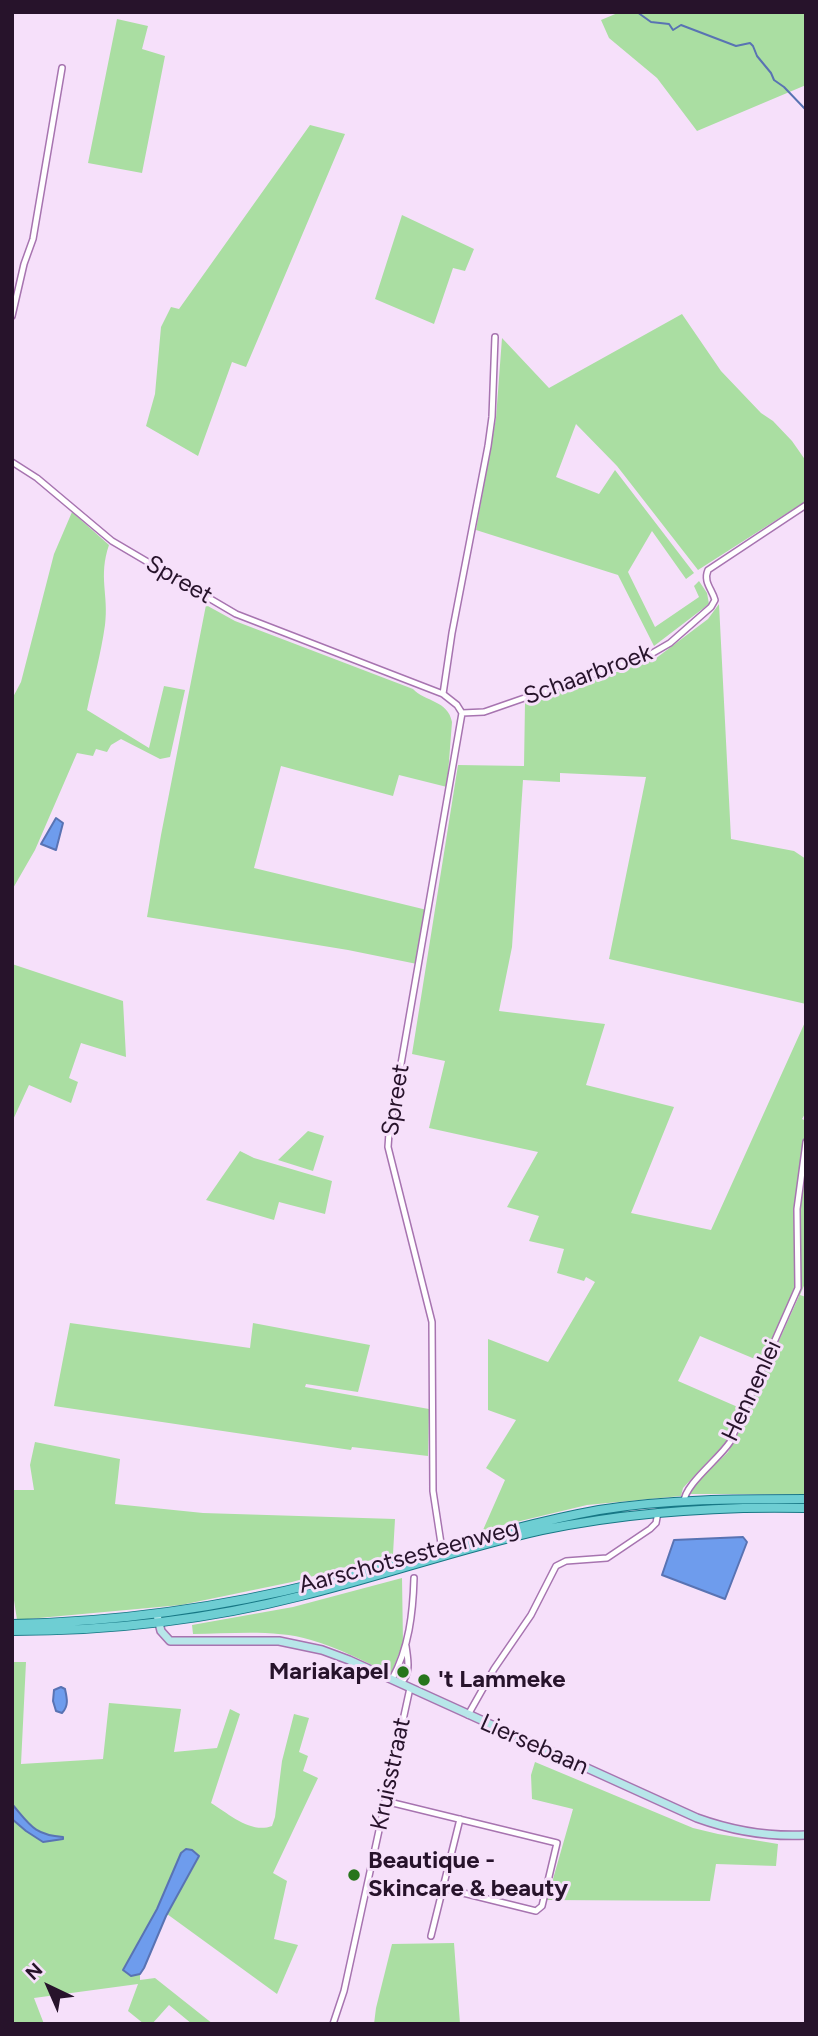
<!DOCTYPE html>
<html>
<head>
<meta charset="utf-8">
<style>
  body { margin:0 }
  #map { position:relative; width:818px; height:2036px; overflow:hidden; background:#f6e0fa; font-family:Figtree,sans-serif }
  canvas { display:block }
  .frame { position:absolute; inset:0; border:14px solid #27132b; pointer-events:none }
  .north { position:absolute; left:14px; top:1952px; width:70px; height:70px; -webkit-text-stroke:5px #f6e0fa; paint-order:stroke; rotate:316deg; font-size:19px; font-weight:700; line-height:28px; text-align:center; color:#27132b }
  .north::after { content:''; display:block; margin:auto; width:24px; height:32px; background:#27132b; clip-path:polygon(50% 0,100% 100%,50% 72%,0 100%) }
</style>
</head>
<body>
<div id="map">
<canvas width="818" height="2036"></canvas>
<div class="frame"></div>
<div class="north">N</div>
</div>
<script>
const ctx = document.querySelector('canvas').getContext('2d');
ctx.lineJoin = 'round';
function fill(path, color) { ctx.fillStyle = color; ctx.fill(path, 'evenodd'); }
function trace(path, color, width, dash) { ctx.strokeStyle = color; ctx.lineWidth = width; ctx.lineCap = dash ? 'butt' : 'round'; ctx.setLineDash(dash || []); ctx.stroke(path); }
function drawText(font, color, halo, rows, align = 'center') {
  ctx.font = font + ' Figtree,sans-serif'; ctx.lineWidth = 6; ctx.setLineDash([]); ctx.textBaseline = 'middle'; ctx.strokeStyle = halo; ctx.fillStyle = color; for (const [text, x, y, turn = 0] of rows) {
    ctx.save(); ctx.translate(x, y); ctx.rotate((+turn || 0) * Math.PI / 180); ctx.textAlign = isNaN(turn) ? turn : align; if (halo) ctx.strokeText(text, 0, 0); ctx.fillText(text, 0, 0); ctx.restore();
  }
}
fill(new Path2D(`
  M620,12H806V85L697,131L657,78L609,38L601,20Z
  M117,19L148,26L142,49L165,56L142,173L88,163Z
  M310,125L345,134L246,367L232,362L198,456L146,426L155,394L161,327L171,307L179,309Z
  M402,215L474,249L465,271L453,268L434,324L375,299Z
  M682,314L721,371L761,413L773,421L792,441L806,461V501L698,570L617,466L576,424L556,477L599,494L615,470L694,573L686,579L652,531L628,572L655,627L699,597L694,586L699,581L707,593L709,604L654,646L618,575L476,530L496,418L502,338L549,388Z
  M72,512L109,545C98,577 109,595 105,625C101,654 93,682 87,710L149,748L164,686L185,690L170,757L160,759L121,739L111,745L107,752L96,749L93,756L77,753L35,850L12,890V699L21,682L54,554Z
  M719,604L731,839L794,851L806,859V1004L609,959L646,777L560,773V782L523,780L512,947L499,1011L605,1024L586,1085L674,1107L631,1213L711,1230L806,1020V1112L802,1119L806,1121V1281L800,1295L806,1297V1494H688L694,1485L728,1452L736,1436L799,1296L795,1293L762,1362L700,1336L678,1381L740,1408L728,1440L683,1488L681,1496L587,1505L483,1530L505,1480L486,1468L516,1420L488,1410V1339L548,1362L595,1282L586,1277L584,1281L557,1273L564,1249L529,1241L539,1216L507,1207L538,1152L429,1128L445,1061L412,1054L458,765L524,766L525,703L655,659L708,619Z
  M206,605L235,621L413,689C425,702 448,700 452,722L447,787L399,775L393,796L281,766L254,868L427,910L417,964L348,950L147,917L161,835Z
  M12,964L123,1001L126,1057L81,1043L69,1078L78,1082L71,1103L29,1085L12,1122Z
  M308,1131L324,1136L313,1171L278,1160Z
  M240,1151L254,1158L332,1181L325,1214L279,1202L274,1220L206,1200Z
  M70,1323L250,1348L253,1323L370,1345L358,1392L306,1384L305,1387L429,1409L428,1456L352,1447L351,1450L54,1406Z
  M35,1442L120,1459L115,1504L203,1513L395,1519L393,1554L292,1582L181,1605L17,1620L12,1587V1490H34L30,1465Z
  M402,1578L403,1643L391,1674C365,1662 339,1648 311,1640C274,1629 231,1634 193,1634L192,1625L293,1607Z
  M12,1662H26L21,1764L103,1759L109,1703L181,1709L174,1752L217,1748L230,1709L240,1714L211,1803C229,1814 251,1834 272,1826L275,1817L282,1761L294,1714L309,1718L299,1752L308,1756L303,1771L318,1778L273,1873L287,1881L274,1939L298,1945L277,1994L167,1914L199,1857L181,1853L157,1909L131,1976L140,1974V1980L155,1978L213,2024H192L169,2005L152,2024H144L128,2011L138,1984L34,1998L44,2024H12Z
  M535,1762L693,1828L718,1834L778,1844L776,1866L716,1864L710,1901L547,1900L573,1809L532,1799L531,1775Z
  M454,1943L460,2024H374L376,2008L392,1944Z`), '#aadea2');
const water = new Path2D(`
  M56,818L63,823L56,850L41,844Z
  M743,1537L747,1542L725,1599L662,1575L674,1540Z
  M61,1687L65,1689C67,1698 69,1706 62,1713L56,1711L53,1701L54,1690Z
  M12,1804C30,1825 34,1835 63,1837V1839L43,1842L26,1831L12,1819Z
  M186,1849L192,1850L199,1856L166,1916L144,1968L140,1974L131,1976L123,1970L157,1909L181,1853Z`);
fill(water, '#6e9ced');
trace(water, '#5973b3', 2);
trace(new Path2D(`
  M637,12L651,22L669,24L673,30L681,25L736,46L750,43L753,46L757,56L771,73L774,80L784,87L806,110`), '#5973b3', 2);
const street = new Path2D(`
  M12,316L24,264L33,239L62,68
  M12,462L37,478L112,541L236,614L443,694L457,705L462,713L389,1133L388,1147L432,1322L433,1491L442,1550
  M443,694L452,633L488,446L492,417L495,337
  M462,713L484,712L651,654L670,643L711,607L715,600C712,589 703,582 708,570L806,505
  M684,1502C684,1485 719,1459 730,1442L798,1288L797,1209L806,1142
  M392,1679C409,1648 413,1613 414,1578
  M401,1683C411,1673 408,1660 406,1646
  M468,1715L494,1669L531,1615L556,1566L566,1561L607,1558L650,1529L656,1523L658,1512
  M385,1801L557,1843L542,1906L536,1911L443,1888
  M431,1936L460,1819
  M333,2024L344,1991L410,1688`);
const secondary = new Path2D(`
  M157,1615L161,1631L170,1641H279L322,1650L349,1660L697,1818C733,1831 768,1837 806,1835`);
const primary = new Path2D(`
  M12,1624C118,1622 219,1608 322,1582C415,1559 505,1527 599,1510C667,1499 737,1499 806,1499
  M12,1631C109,1631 207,1620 301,1596C382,1576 461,1548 542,1530C629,1512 717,1506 806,1508`);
trace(street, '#a774b0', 8);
trace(secondary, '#a774b0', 10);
trace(primary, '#177785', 10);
trace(street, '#fff', 5);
trace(secondary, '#b7e6e9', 7);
trace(primary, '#6eced3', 8);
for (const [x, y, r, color] of [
  [403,1672,7,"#27751c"],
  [424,1680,7,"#27751c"],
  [354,1875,7,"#27751c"]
]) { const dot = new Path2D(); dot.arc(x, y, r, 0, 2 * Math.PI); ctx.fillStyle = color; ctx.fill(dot); trace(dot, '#f6e0fa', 2.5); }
drawText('24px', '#27132b', '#f6e0fa', [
  ["Spreet",179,580,30],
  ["Schaarbroek",588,675,-20],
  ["Spreet",396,1100,-81],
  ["Hennenlei",752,1391,-65],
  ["Aarschotsesteenweg",409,1557,-15],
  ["Liersebaan",534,1745,24],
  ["Kruisstraat",391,1774,-78]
]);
drawText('bold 24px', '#27132b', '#f6e0fa', [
  ["Mariakapel",389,1672,"right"],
  ["'t Lammeke",438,1680],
  ["Beautique -",368,1861],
  ["Skincare & beauty",368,1889]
], 'left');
</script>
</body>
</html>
